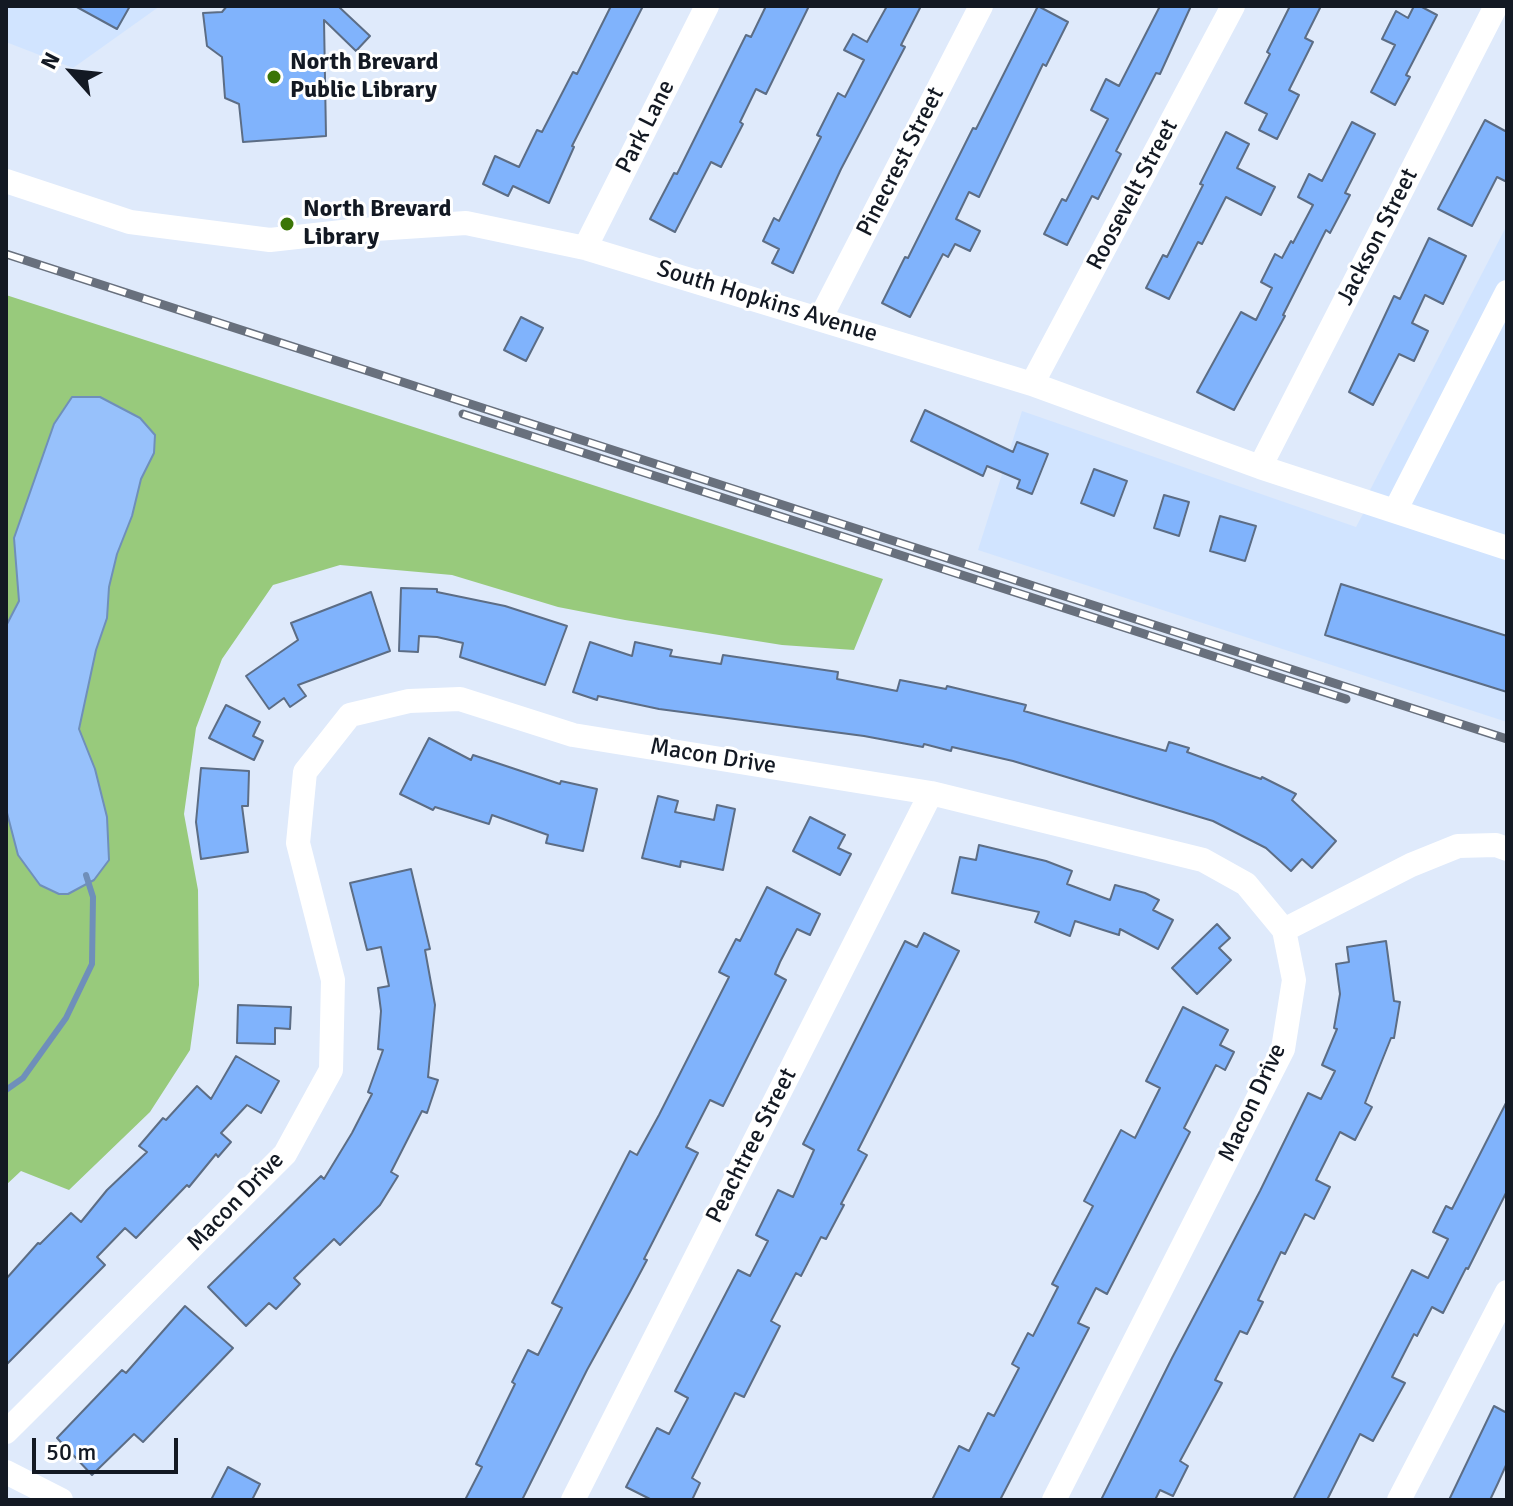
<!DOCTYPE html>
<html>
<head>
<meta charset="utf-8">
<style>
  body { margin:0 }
  #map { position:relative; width:1513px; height:1506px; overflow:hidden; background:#dfeafb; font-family:Signika,sans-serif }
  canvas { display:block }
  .frame { position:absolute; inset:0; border:8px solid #131923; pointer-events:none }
  .north { position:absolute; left:32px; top:32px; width:80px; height:80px; -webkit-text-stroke:6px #fff; paint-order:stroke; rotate:297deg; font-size:22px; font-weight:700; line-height:32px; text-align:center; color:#131923 }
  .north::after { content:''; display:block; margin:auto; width:28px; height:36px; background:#131923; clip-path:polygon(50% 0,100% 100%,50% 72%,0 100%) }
  .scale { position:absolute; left:32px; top:1438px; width:146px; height:36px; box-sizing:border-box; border:4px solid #131923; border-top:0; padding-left:10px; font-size:24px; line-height:28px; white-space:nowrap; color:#131923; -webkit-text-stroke:6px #fff; paint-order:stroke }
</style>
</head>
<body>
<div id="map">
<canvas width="1513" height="1506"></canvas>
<div class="frame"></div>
<div class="north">N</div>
<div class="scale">50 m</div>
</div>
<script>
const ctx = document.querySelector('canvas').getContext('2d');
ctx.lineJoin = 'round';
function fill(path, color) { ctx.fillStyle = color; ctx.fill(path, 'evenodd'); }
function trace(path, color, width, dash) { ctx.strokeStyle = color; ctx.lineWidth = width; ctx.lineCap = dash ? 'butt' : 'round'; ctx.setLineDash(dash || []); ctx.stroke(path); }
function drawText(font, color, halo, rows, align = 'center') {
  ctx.font = font + ' Signika,sans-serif'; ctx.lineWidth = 6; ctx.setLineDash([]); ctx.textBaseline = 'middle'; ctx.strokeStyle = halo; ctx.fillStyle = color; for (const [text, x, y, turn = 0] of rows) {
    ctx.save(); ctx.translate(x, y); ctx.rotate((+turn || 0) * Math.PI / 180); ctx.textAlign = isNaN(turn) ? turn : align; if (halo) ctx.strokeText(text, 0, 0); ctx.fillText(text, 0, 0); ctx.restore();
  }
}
fill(new Path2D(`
  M6,6H160L73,68L6,42Z
  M1507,225V537L1369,492Z
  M1022,411L1356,527L1364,512L1507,558V722L978,550Z`), '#d1e4ff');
fill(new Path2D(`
  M6,295L883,579L854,650L782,645L625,620L558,607L452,575L340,565L273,585L222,659L196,728L184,814L198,890L199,985L190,1050L150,1112L69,1190L21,1171L6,1185V809L18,855L40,885L58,894H68L109,860L107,817L95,769L78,729L96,650L107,618L109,587L117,554L132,516L141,479L154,453L155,435L140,418L100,397H72L54,424L14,538L19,601L6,626Z`), '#98ca7c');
const water = new Path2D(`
  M72,397H100L140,418L155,435L154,453L141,479L132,516L117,554L109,587L107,618L96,650L79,729L95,769L107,817L109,860L94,880L68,894H59L40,885L18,855L6,809V626L19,601L14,538L54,424Z`);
fill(water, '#97c1fb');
trace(water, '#6f8fba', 2);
trace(new Path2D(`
  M6,1090L23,1078L66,1018L92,964L93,897L86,875`), '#6f8fba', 6);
const building = new Path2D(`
  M75,6H130L117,29Z
  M227,6H338L370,36L356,51L324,20L326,136L243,142L239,104L225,98L222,57L207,46L203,13L222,12Z
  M611,6H643L572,146L574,147L549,203L513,186L508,196L483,184L495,156L519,167L537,130L542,132L573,72L577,74Z
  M766,6H809L766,94L756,89L740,122L743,124L721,167L711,162L675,232L650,219L674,173L677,174L746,35L751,37Z
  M887,6H921L901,45L905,47L841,169L793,273L772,263L779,249L763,241L774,218L779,221L821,137L817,135L838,93L845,97L864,60L844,50L853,34L867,42Z
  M1038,6L1068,22L1046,66L1043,64L979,197L969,192L956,219L980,231L970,251L955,244L948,257L943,254L910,317L882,303L905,257L908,258L973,128L976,129Z
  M1160,6H1191L1160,74L1156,73L1116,151L1121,154L1098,199L1092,196L1067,245L1044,234L1062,199L1066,201L1108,119L1091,110L1106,79L1119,86Z
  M1290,6H1321L1305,38L1313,42L1289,90L1299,95L1277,139L1259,130L1267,114L1245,103L1270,54L1267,52Z
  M1414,6H1420L1437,15L1406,75L1410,77L1395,105L1371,92L1395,45L1382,39L1396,11L1408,18Z
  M1485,120L1507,132V182L1497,177L1472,226L1438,209Z
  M1352,122L1375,134L1345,193L1350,195L1330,233L1326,230L1283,315L1285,316L1234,410L1197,392L1241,312L1256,320L1272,288L1261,282L1275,254L1282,258L1291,241L1293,243L1313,205L1298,197L1309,174L1322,181Z
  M1226,132L1249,144L1237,168L1275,187L1261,215L1226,197L1202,244L1198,242L1169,299L1146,288L1163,255L1167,257L1203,185L1200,184Z
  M1429,238L1466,256L1443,304L1425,295L1412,323L1428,331L1414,361L1399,354L1373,405L1349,392L1394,296L1400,299Z
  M521,317L543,328L526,361L504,350Z
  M925,410L1013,452L1017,442L1048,454L1032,494L1017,488L1020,480L987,466L983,476L911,441Z
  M1094,469L1127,481L1114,516L1081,503Z
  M1164,495L1189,502L1179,536L1154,528Z
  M1220,516L1256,526L1245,561L1210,551Z
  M1341,584L1507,636V692L1325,635Z
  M401,588L437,589V592L505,606L567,626L545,685L460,657L463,643L437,637L419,636L418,652L399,651Z
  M371,592L390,651L298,685L306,696L290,707L284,698L269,709L246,676L298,640L291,623Z
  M590,642L632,656L635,642L672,650L670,656L721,664L723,655L838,672L837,679L897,691L900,680L946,689L947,686L1026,705L1024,711L1166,751L1169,742L1189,748L1187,752L1261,779L1262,777L1296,794L1292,800L1336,841L1312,868L1302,859L1291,871L1266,848L1213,821L1013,761L952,747L951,751L924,744L923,747L864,736L659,709L598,696L597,700L573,692Z
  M226,705L260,722L253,736L263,741L254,760L209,738Z
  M429,738L471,760L473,755L560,784L561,781L597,789L583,851L546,843L548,835L492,815L489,824L435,807L433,810L400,794Z
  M201,768L249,771L248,806H242L248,852L201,859L196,822Z
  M658,796L678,801L675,812L714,820L717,805L735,809L723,870L681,861L680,867L642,858Z
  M810,817L845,835L838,848L851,854L840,875L793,851Z
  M979,845L1046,861L1072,871L1067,884L1110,900L1115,885L1145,893L1159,900L1153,910L1173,920L1158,949L1120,929L1119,935L1075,921L1070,936L1035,922L1039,912L952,893L960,857L976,860Z
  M411,869L430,949L425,950L435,1005L428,1077L438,1080L427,1113L422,1111L391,1172L398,1176L380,1205L340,1245L334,1239L294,1278L300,1284L276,1309L269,1303L246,1326L208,1287L321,1176L324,1179L352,1133L372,1094L368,1092L383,1050L378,1049L381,1011L378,988L389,986L381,947L367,950L350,883Z
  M767,887L820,914L810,935L797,929L780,962L775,974L786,980L723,1106L710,1100L686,1147L698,1153L644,1259L647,1260L630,1292L587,1370L522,1500H465L482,1467L476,1464L515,1384L512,1382L528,1350L538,1355L562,1308L552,1303L630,1151L637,1155L659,1115L729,977L719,972L736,939L740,941Z
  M1217,924L1230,938L1219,948L1231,960L1197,994L1172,968Z
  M924,933L959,951L858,1150L867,1155L841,1204L844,1205L826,1239L821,1237L801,1276L796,1273L771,1321L780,1326L744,1397L735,1393L692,1478L700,1483L692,1500H652L626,1487L657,1428L669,1434L688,1398L675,1391L738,1270L750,1276L768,1241L756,1235L778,1190L793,1197L814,1150L803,1144L905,941L917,947Z
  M1386,941L1394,1001L1400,1002L1394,1038H1391L1365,1103L1372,1107L1355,1140L1340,1132L1316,1180L1330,1187L1314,1219L1305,1214L1285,1254L1281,1252L1258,1300L1263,1302L1247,1334L1240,1331L1215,1380L1222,1383L1180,1461L1188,1466L1173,1496L1160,1490L1155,1500H1101L1172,1358L1260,1191L1308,1093L1321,1099L1335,1071L1322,1065L1337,1029L1334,1028L1340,994L1336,964L1349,962L1347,947Z
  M238,1005L291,1007L290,1029L275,1028V1044L237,1043Z
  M1183,1007L1228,1030L1220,1045L1234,1052L1225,1070L1216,1065L1184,1128L1190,1132L1107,1294L1096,1288L1078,1323L1089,1328L1000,1500H932L959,1446L969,1451L988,1413L994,1416L1019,1368L1012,1364L1028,1333L1033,1336L1058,1287L1052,1284L1093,1206L1084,1201L1121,1130L1135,1138L1160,1088L1146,1081Z
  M236,1056L279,1081L261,1113L247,1105L221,1133L231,1142L218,1157L216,1154L189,1187L187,1185L136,1238L125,1228L97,1257L105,1265L6,1365V1279L38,1243L40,1244L71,1213L81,1222L107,1190L147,1152L139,1146L163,1118L166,1120L197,1086L211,1099Z
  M1507,1101V1191L1468,1269L1466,1268L1443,1313L1432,1307L1417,1336L1414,1334L1392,1377L1405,1383L1373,1441L1360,1434L1327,1500H1293L1412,1270L1428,1278L1448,1239L1433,1232L1446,1206L1452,1209Z
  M185,1306L233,1348L143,1442L134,1434L92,1475L57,1438L122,1370L126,1373Z
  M1494,1406L1507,1413V1463L1498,1483L1490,1500H1449Z
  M228,1467L260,1484L252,1500H211Z`);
fill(building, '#80b3fc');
trace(building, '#5c6d85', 2);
trace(new Path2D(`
  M6,181L130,222L270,240L360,230L466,223L585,248L1032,384L1260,467L1507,548
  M585,248L707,6
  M821,317L981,6
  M1032,384L1233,6
  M1260,467L1496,6
  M1395,511L1507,292
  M1284,930L1411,865L1458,846L1496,845L1507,849
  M6,1432L285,1154L331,1070L333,980L298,843L305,772L350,715L409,701L460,699L573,735L931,793L1203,860L1246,884L1284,930L1294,980L1283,1049L1054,1500
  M6,1472L61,1500
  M573,1500L931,793
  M1399,1500L1507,1292`), '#fff', 24);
const rail = new Path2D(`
  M6,254L1507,739
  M463,414L1346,699`);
trace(rail, '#68707d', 9);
trace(rail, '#fff', 6, [18]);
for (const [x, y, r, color] of [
  [274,77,8,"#3b7507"],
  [287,224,8,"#3b7507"]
]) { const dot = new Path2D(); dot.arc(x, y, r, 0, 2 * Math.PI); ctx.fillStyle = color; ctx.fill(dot); trace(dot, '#fff', 3); }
drawText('bold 24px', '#131923', '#fff', [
  ["North Brevard",290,63],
  ["Public Library",290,91],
  ["North Brevard",303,210],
  ["Library",303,238]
], 'left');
drawText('24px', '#131923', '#fff', [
  ["Park Lane",646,127,-63],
  ["Pinecrest Street",901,162,-63],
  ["Roosevelt Street",1133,195,-62],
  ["Jackson Street",1378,237,-63],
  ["South Hopkins Avenue",767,302,17],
  ["Macon Drive",713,757,9],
  ["Macon Drive",1253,1103,-65],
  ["Peachtree Street",752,1146,-63],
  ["Macon Drive",236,1202,-46]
]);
</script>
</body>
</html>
